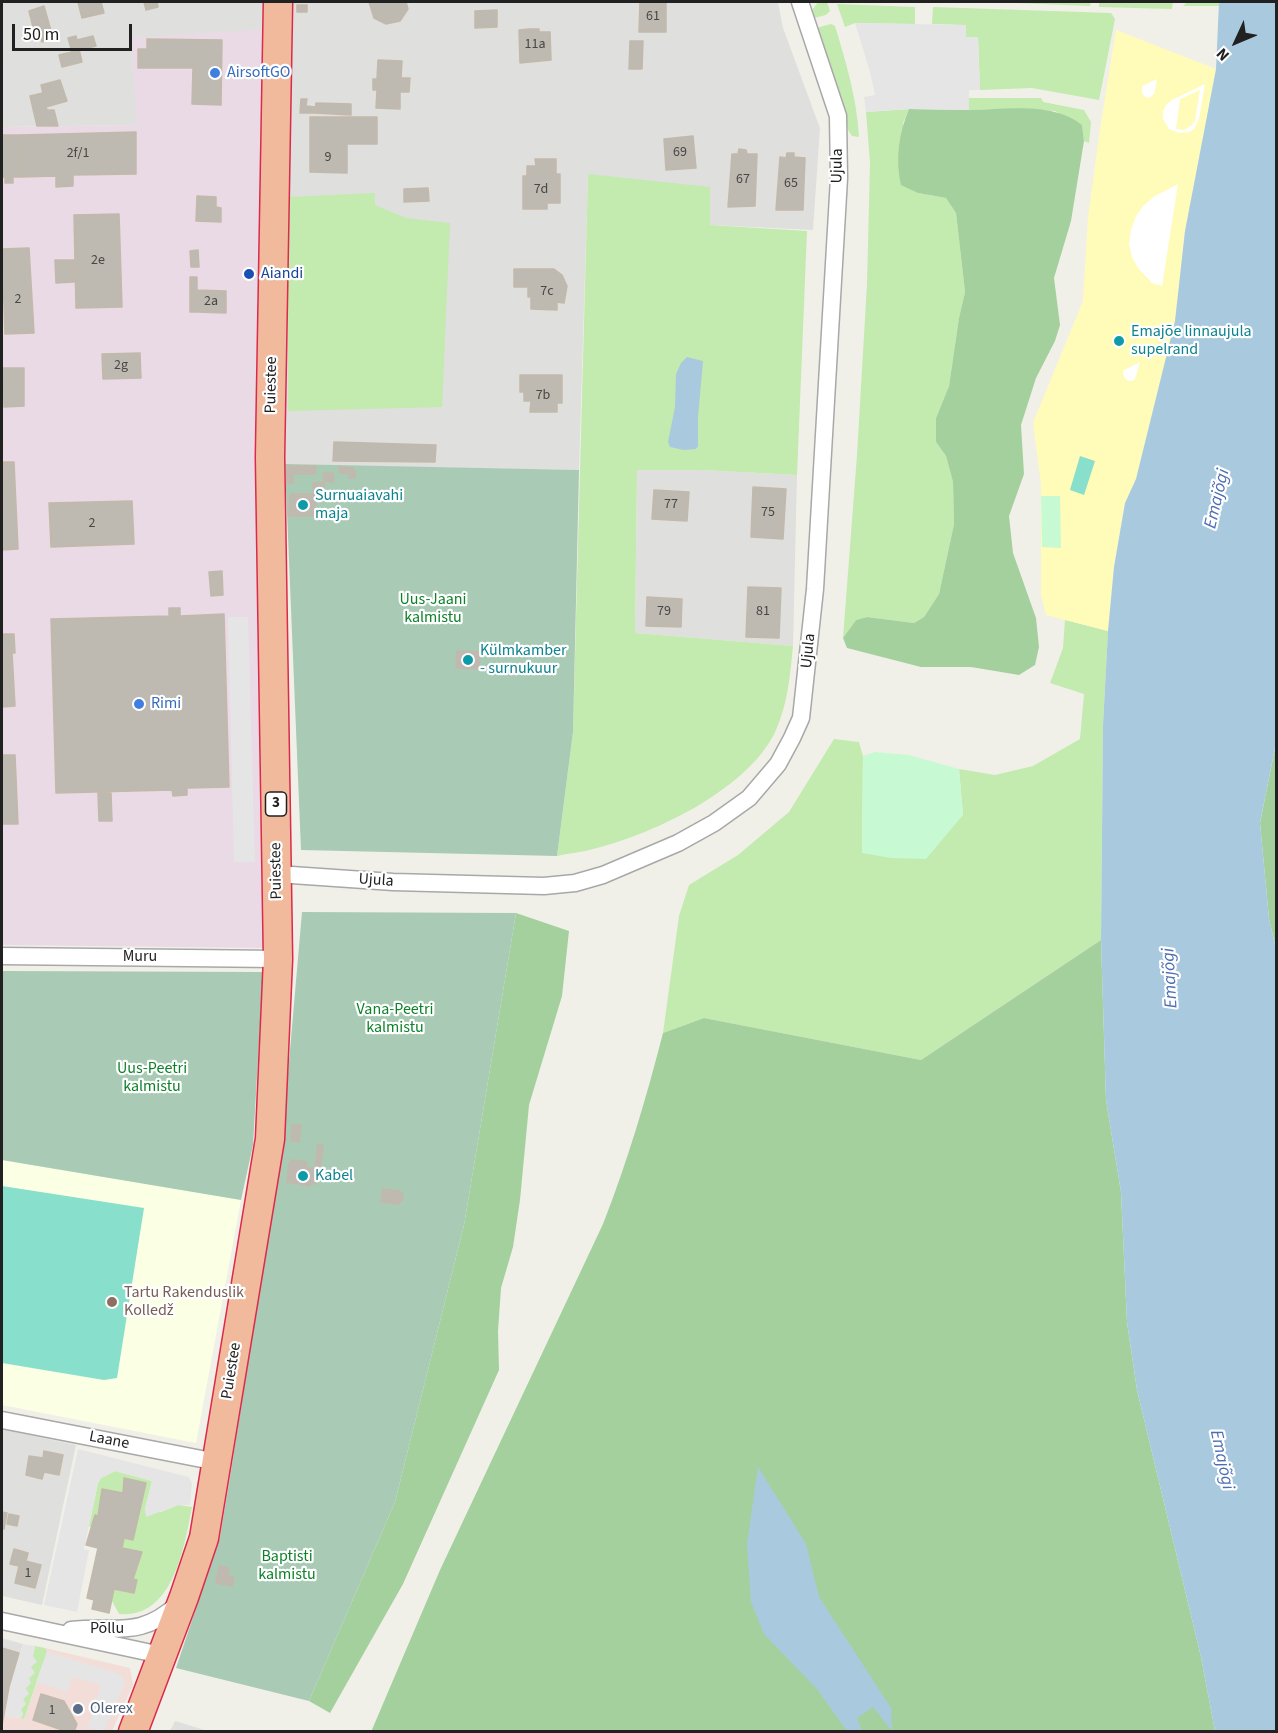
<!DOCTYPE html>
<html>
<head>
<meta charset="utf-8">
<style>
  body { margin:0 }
  #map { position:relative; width:1278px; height:1733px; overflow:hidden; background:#f1f0e8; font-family:"Source Sans 3",sans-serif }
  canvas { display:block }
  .frame { position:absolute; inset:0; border:3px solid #212121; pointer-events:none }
  .north { position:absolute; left:1206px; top:12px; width:60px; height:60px; -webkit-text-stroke:4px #fff; paint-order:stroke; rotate:226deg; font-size:16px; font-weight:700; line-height:24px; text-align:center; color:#212121 }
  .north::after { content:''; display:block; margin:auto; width:21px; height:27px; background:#212121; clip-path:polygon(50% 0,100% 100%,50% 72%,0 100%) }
  .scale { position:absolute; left:12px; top:24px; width:120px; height:27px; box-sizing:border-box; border:3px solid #212121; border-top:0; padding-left:8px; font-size:18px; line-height:21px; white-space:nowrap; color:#212121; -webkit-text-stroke:4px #fff; paint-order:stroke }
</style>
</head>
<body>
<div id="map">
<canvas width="1278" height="1733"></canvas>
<div class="frame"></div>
<div class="north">N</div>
<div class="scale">50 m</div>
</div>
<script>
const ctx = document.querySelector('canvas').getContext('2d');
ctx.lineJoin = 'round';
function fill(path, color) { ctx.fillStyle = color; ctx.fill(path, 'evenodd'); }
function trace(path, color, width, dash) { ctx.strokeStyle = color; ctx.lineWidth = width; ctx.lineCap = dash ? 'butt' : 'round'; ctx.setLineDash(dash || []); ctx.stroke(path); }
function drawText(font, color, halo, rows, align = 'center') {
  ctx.font = font + ' "Source Sans 3",sans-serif'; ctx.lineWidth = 4.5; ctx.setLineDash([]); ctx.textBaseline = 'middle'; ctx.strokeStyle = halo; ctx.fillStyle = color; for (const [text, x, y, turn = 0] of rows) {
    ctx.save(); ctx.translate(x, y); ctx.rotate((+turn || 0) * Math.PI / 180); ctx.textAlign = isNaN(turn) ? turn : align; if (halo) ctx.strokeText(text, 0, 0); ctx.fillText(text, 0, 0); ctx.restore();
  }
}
fill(new Path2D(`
  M2,2H268L267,29L137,125L2,127Z
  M287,2H778L783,28L820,128L813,230L710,225L588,174L579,470L279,465Z
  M637,470H702L797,475L793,646L635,633Z
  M2,1429L76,1445L42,1605L2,1596Z
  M2,1638L23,1644L9,1687L2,1685Z
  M175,1721L208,1731H170Z`), '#dfdfde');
fill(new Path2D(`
  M45,1648L130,1668L133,1685L112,1731L2,1732L3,1715L24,1719L40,1674L46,1652Z`), '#f2ddd8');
fill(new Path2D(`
  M267,29L266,948L2,945V127L137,125L131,38Z`), '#eadae5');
fill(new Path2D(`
  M2,1160L241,1200L196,1443L2,1405Z`), '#fbffe4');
fill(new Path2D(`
  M818,2H827L830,11L826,15L814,18L813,9Z
  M990,2H1091L1090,6Z
  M1099,2H1173L1172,9L1099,7Z
  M1187,2H1219V6H1183Z
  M837,4L915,7V24L855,23L845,27Z
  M933,7L1111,13L1115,19L1099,100L1032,88L980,90L978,37H966L965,25L932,24Z
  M831,24L835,26C846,62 857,99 859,137L852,136L848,130L841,96L816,28Z
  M969,98H1041L1043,102L1084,110L1091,122L1089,143L1084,141L1082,125L1055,111L1030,109L969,110Z
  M909,109L903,123L918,193L946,198L956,213L965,292L959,318L949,386L936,418V442L946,456L953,482L954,524L939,594L924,617L914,623L867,617L856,620L843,638L857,455L867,284L870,163L866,112Z
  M588,174L710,187V225L807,231L797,475L702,470H637L635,633L793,646C790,675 788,703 776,730C750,788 656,833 597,848C584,852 570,853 557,856L573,732Z
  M375,193V205L406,218L450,223L442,407L288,411V197Z
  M1065,620L1108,631L1103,725L1101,940L921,1060L704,1018L663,1033L679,916L689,885L738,855L789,812L834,739L859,742L863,756L862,853L963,815L959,769L995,775L1033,766L1080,739L1084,694L1050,683L1063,648Z
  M115,1471L152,1481L145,1509L161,1512L178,1505L192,1507C184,1548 173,1619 119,1614L112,1601L114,1589L134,1593L136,1580L133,1579L141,1553L122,1548L124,1538L133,1540L146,1483L124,1478L123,1493L102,1489L98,1516L95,1515L92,1528L89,1526L98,1483L101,1478Z
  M35,1646L45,1648L47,1652L24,1719L20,1718L23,1715L21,1709Z`), '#c3eaaf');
fill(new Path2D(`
  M909,109C929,109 950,110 970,110C1006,110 1051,101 1082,125L1084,141L1071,221L1054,278L1060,325L1055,341L1036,378L1021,425L1024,474L1009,516L1013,553L1036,618L1039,647L1035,665L1019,675L971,667H921L847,648L843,638L856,620L867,617L914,623L924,617L939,594L954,524L953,482L946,456L936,442V418L949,386L959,318L965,292L956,213L946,198L918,193L901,185C895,159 899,133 909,109Z
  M1276,743V949L1269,919L1260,823Z
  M516,913L569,931L562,996L529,1105L520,1200L513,1247L501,1288L498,1331L499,1370L403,1584L330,1713L309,1701L395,1502L464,1225Z
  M1101,940L1106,1100L1121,1192L1127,1322L1137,1390L1201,1657L1215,1731L371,1732L440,1570L603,1224C628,1160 646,1099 663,1033L704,1018L921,1060Z`), '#a4d09e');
fill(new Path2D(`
  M1116,30L1216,69L1185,231L1175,321L1136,479L1125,503L1114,567L1108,631L1046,615L1041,595V484L1033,423L1083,301L1088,217L1100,129Z`), '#fffbb9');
fill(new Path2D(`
  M285,464L579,470L573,732L557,856L301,850Z
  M302,912L516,913L464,1225L395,1502L309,1701L176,1668L220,1537L230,1477L281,1154Z
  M2,971L263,972L253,1145L241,1200L2,1160Z`), '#a9cab4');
fill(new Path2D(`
  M1041,496H1060L1061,548L1042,547Z
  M875,752L909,755L959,769L963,815L926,859L891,858L862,853L863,756Z`), '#c7fad3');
fill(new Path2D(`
  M1080,456L1095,461L1084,495L1070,490Z
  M2,1186L144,1208L117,1378L104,1380L2,1363Z`), '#88dfcb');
fill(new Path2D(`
  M855,23L966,25V37H978L980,90H969V110L909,109L866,112L864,97L875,95L870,72Z
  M228,617H248L255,862H234Z
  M78,1449L189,1477L192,1483L190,1505H178L146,1517L145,1509L152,1481L115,1471L101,1478L98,1483L84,1549L89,1550L77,1612L44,1605Z
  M23,1644L35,1646L33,1656L37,1662L31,1667L35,1673L29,1678L31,1683L26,1688L29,1694L23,1699L26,1704L21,1709L23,1715L20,1718L3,1715L9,1687Z
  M47,1652L120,1674L124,1680V1685L104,1731H98L88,1727L101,1685L72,1677L67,1692L36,1682Z`), '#e5e5e5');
fill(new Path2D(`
  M1219,2H1276V743L1260,823L1269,919L1276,949V1732L1215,1731L1201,1657L1137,1390L1127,1322L1121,1192L1106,1100L1101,940L1103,725L1108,631L1114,567L1125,503L1136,479L1175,321L1185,231L1216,69Z
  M687,357L703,361L698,417V446L696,449L684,450L670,447L668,442L675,407L676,374L681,363Z
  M758,1467L806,1544L819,1597L891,1708L892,1731L873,1707L857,1718L862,1731H847L817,1689L764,1634L751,1602L747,1544Z`), '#a9cade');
fill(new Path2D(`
  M1157,79L1154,94L1149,98L1145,97L1142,93V86Z
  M1205,84L1199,119L1194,129L1189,132L1179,133L1169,129L1163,119V111L1166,105L1172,100ZM1200,90L1195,121L1192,125L1184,130L1176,129L1180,99Z
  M1178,184L1162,286L1152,283L1138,268L1132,257L1129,244L1131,230L1136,216L1144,205L1155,196Z
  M1140,362L1135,379L1132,381L1126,380L1123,374L1124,370Z`), '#fff');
const building = new Path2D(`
  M78,2H101L104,13L82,18Z
  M144,2H157L158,7L146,10Z
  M369,2H406L408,9L400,21L386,24L374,18Z
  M640,2H666V32H639Z
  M297,5H307V12H297Z
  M44,6L53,38L42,42L37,26L33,27L29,11Z
  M497,10V27L475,28V11Z
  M529,29H539V32H550L551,60L520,63L519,30Z
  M76,36L82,62L62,67L59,55L72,52L68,38Z
  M93,36L96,46L80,50L77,40Z
  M147,39L222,40L221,105L192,104L193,68H138V49H147Z
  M630,41H643L642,69H629Z
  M378,60L402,61L401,78H410L409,92H400V109L376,108L377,90H373V79H377Z
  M60,80L67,101L46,107L47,110H54L58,126H37L30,96L43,93L41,85Z
  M301,99H307L306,106L315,107L314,113H300Z
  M316,103L351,104V115L315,113Z
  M310,117H377V144H347V173L310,172Z
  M136,132V174L73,175V186L56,187V176L21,177L20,135Z
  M2,135H20L21,177H13V183H5V177H2Z
  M693,136L696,168L666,170L664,139Z
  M739,149L746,150L747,154H757L755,206L728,207L732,154H738Z
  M787,153H794V157L805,158L803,210H776L780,157L786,158Z
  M535,159H556V174H560V203H547V209H523V176H527V166H536Z
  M428,188L429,201L404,202V189Z
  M197,196L216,197V207L221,208V222L196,221Z
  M119,214L122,307L76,308L74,215Z
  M29,248L34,333L5,334L2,249Z
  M198,250L199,267H191L190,251Z
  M55,260H74V282L56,283Z
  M514,269H554L562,275L567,286L564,303L557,302V310L531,309V297H528V287H514Z
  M190,277H197V312H190Z
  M197,290L226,291V313L197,312Z
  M140,353L141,378L103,379L102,354Z
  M3,368H24V406L4,407Z
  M520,375H562V403H557V412H530L531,401H524V392H520Z
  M334,442L436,445L435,462L333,461Z
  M2,462H14L18,549L2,550Z
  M287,466H316L315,474H293V483H287Z
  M339,467L353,468V471H356L355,478H349L350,474L339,473Z
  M323,473H333L334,482L324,481Z
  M324,482L325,498H320V490L313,491V483Z
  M753,487L786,489L783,539L751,537Z
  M654,490L689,492L687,521L652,519Z
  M290,494H316V516H289Z
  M132,501L134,544L51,547L49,503Z
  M222,571L223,595L211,596L209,572Z
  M748,587L781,588L779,638L746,637Z
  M647,597L682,599L681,627L646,626Z
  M169,608H180V616L224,614L229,787L187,788V795L173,796L172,790L56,793L51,619L169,616Z
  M2,634H14L15,653H2Z
  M457,651L480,652L479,669L456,668Z
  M2,653H12L15,706L2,707Z
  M2,755H15L18,824H2Z
  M98,793H111L112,821H99Z
  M292,1125H301L299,1142L291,1141Z
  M318,1144L323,1145L322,1153L317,1152Z
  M317,1153L322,1154L320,1168L315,1167Z
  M291,1160L307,1162L306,1167L319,1169L316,1184L311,1183L310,1186L287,1182L289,1163L291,1164Z
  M383,1189L400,1191L403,1195L402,1201L398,1204L381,1202Z
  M44,1451L63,1455L59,1475L44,1472L42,1479L26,1475L29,1456L43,1458Z
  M124,1478L146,1483L133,1540L124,1538L122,1548L142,1552L133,1579L137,1580L134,1593L114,1589L109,1613L92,1609L94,1600L87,1598L98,1548L86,1545L95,1515L98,1516L102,1489L123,1493Z
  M2,1512L7,1513L4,1529H2Z
  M9,1514L19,1516L17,1526L7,1524Z
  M14,1549L28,1553L26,1561L41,1565L35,1588L15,1583L19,1566L10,1564Z
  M219,1566L229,1568L228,1576L234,1577L232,1586L216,1583Z
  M2,1648L19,1653L9,1687L2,1685Z
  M2,1685L9,1687L2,1725Z
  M41,1694L64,1701L77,1724L74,1732H68L33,1720Z`);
fill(building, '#beb9b1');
trace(building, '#c3b9aa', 1.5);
const minor = new Path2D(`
  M277,874L393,882L544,886L575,883L603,875L678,843L714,823L749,798L778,764L792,738L801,718L815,589L839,178L838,116L800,2
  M2,956L278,959
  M2,1420L217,1462
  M2,1621L161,1655
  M71,1630C116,1625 140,1639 178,1604`);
const trunk = new Path2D(`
  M133,1732L184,1597L204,1538L270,1139L278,959L270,457L278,2`);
trace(minor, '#a8a8a8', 19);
trace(trunk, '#db2a4b', 31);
trace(minor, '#fff', 16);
trace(trunk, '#f1ba9c', 28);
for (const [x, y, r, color] of [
  [215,73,6,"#3f7fe0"],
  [249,274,6,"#1a4fb4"],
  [1119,341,6,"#0f9aa8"],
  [303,505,6,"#0f9aa8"],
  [468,660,6,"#0f9aa8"],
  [139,704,6,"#3f7fe0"],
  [303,1176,6,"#0f9aa8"],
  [112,1302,6,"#8d6e63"],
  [78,1709,6,"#5c6f8a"]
]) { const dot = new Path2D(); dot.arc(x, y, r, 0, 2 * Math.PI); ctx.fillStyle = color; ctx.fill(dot); trace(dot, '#fff', 2); }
drawText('14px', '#484745', null, [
  ["61",653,17],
  ["11a",535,45],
  ["69",680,153],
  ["2f/1",78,154],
  ["9",328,158],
  ["67",743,180],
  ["65",791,184],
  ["7d",541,190],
  ["2e",98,261],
  ["7c",547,292],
  ["2",18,300],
  ["2a",211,302],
  ["2g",121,366],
  ["7b",543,396],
  ["77",671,505],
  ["75",768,513],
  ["2",92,524],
  ["79",664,612],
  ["81",763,612],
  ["1",28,1574],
  ["1",52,1711]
]);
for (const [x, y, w] of [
  [276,804,21]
]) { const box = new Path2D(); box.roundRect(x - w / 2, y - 12, w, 24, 4.5); ctx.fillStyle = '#fff'; ctx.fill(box); trace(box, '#212121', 1.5); }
drawText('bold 15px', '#212121', null, [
  ["3",276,804]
]);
drawText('16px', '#366cbe', '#fff', [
  ["AirsoftGO",227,73],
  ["Rimi",151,704]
], 'left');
drawText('16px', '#212121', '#fff', [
  ["Ujula",838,166,-89],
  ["Puiestee",272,385,-89],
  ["Ujula",809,651,-84],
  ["Puiestee",277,871,-91],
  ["Ujula",376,881,4],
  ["Muru",140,957],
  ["Puiestee",232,1371,-81],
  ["Laane",109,1441,11],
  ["Põllu",107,1629]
]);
drawText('16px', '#164399', '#fff', [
  ["Aiandi",261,274]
], 'left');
drawText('16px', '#0d838f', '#fff', [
  ["Emajõe linnaujula",1131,332],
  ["supelrand",1131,350],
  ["Surnuaiavahi",315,496],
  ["maja",315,514],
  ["Külmkamber",480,651],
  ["- surnukuur",480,669],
  ["Kabel",315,1176]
], 'left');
drawText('16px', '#0d8229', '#fff', [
  ["Uus-Jaani",433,600],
  ["kalmistu",433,618],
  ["Vana-Peetri",395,1010],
  ["kalmistu",395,1028],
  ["Uus-Peetri",152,1069],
  ["kalmistu",152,1087],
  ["Baptisti",287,1557],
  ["kalmistu",287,1575]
]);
drawText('16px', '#785e54', '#fff', [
  ["Tartu Rakenduslik",124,1293],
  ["Kolledž",124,1311]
], 'left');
drawText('16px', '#4e5e75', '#fff', [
  ["Olerex",90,1709]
], 'left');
drawText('italic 18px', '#4d6fb2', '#fff', [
  ["Emajõgi",1218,499,-77],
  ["Emajõgi",1171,978,-93],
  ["Emajõgi",1221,1460,78]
]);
</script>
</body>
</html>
